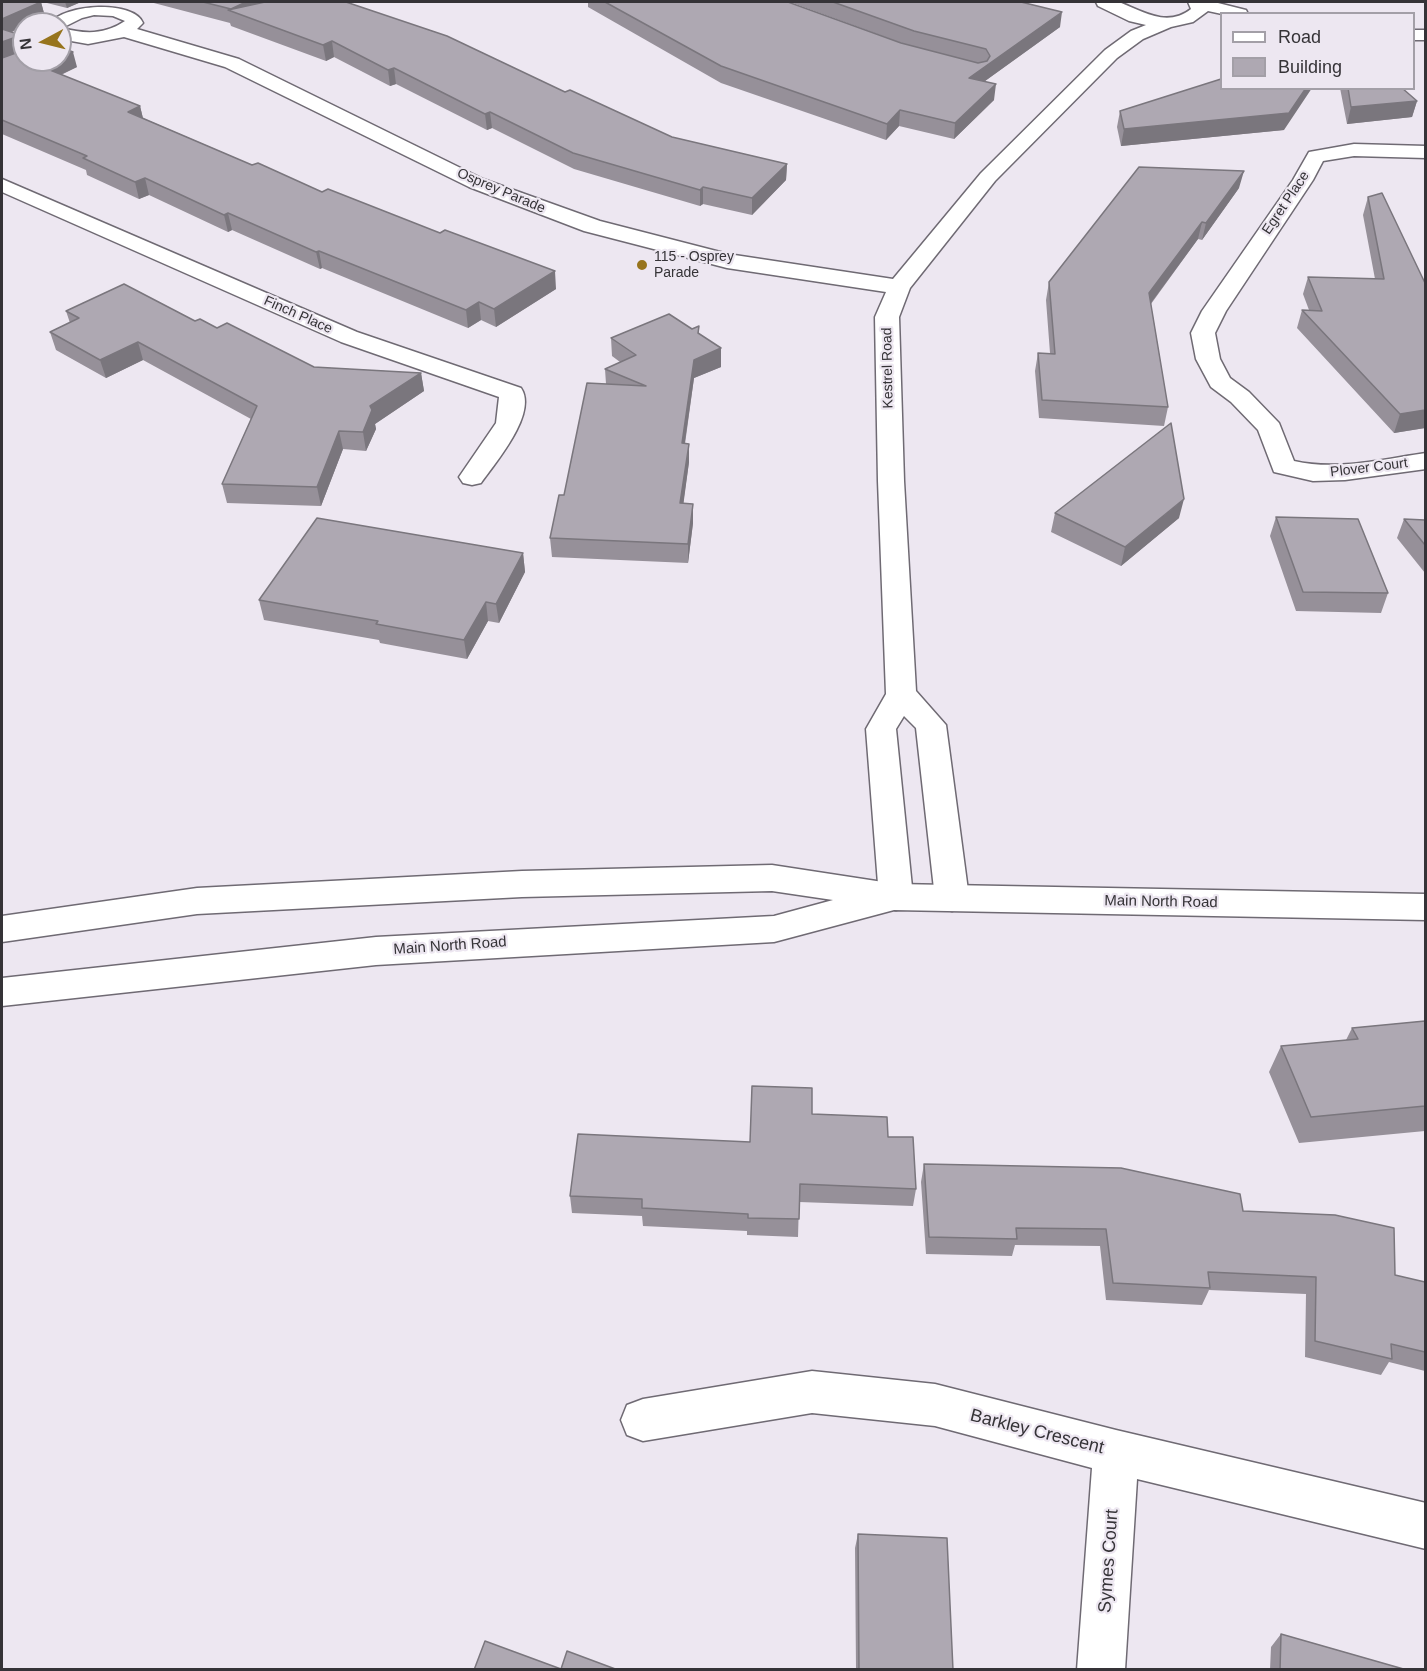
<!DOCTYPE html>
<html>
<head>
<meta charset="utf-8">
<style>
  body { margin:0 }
  #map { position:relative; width:1427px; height:1671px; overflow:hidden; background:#ede7f1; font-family:Helvetica,sans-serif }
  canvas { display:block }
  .frame { position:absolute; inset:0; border:3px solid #353337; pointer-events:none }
  .legend { position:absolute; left:1220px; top:12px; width:195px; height:78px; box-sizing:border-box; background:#ede7f1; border:2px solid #a39fa7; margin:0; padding:8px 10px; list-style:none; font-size:18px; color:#353337 }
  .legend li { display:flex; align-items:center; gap:12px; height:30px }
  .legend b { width:30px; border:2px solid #a39fa7 }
  .north { position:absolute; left:12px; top:12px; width:60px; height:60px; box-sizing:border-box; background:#ede7f1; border:2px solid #a39fa7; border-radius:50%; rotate:263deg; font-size:16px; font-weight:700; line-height:24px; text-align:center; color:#353337 }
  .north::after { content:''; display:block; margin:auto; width:21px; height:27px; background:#97741d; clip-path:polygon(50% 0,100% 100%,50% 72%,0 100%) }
</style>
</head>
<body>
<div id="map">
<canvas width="1427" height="1671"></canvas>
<div class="frame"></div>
<ul class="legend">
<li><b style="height:8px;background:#fff"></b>Road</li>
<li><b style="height:16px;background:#aea8b2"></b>Building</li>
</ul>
<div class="north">N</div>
</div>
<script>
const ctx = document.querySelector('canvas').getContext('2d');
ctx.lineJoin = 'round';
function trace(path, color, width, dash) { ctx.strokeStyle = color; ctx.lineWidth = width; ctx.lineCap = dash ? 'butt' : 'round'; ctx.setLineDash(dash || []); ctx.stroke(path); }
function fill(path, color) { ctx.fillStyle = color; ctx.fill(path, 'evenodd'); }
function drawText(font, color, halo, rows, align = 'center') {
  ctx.font = font + ' Helvetica,sans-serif'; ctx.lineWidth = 4.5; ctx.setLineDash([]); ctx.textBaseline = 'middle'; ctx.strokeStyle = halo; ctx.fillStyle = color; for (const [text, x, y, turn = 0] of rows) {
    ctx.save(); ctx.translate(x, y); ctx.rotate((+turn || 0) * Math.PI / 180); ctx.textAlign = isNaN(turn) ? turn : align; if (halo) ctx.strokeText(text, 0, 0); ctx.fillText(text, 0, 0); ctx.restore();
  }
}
const minor = new Path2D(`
  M1096,2C1103,2 1113,0 1119,2C1142,11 1167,28 1191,9L1188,2H1214L1246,10L1248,14H1222L1208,11L1193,22L1171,27L1143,39L1117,58L995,181L910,288L899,317L904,481L916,691L946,725L969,898L964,907L952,911L940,907L935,898L916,728L904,716L896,729L913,897L908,906L896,910L884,906L879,897L866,729L886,694L878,481L875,317L886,292L727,268L584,231L469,187L225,67L124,37L88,44L60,39V24H49C65,3 134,0 143,23L137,29L239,59L483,179L600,221L728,254L893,279L981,173L1105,50L1131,31L1146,25L1129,21L1098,6ZM94,15L113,16L125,21C104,35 85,34 62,28L82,18Z
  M1414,30H1426V40H1414Z
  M1354,144L1426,146V158L1354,156L1323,161L1313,180L1226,311L1215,333L1220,359L1230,378L1249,392L1279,423L1294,461C1337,471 1383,459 1426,453V469L1345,480L1313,481L1274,472L1258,430L1231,402L1211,387L1196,359L1191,333L1202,311L1293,180L1309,152Z
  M2,179L357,332L521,388C538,413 496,462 481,483L472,485L463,483L459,477L496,423L499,397L341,342L2,192Z
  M812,1371L935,1384L1116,1430L1426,1503V1549L1137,1479L1125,1670H1077L1092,1468L935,1426L812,1413L643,1441L627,1435L621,1420L627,1405L643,1399Z`);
const primary = new Path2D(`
  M772,865L896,884L1426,894V920L894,910L774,942L376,965L2,1006V978L376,937L774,916L833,900L772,891L522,897L197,914L2,942V916L197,888L522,871Z`);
trace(minor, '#6f6a73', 3);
trace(primary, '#6f6a73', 3);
fill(minor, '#fff');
fill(primary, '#fff');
fill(new Path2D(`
  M2,2H41L45,17L30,24H24V26L12,32L24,36V60L77,67L61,75L140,106L143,118L252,165L322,192L556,289L496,327L481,320L468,328L322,268L320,269L232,230L228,232L149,195L139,199L87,175L86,170L2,134Z
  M43,2H81L67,8Z
  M150,2H346L565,92L672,137L787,164L786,180L752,215L703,204L700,206L574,169L492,128L487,130L396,84L390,86L334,57L326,61L231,26L230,23Z
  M588,2H788L907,45L790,2H1021L1060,27L985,81L994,100L954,139L899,126L886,140L721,83L588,7Z
  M1340,88H1402L1417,101L1412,117L1347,124Z
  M1120,111L1284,130L1121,146L1117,127Z
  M1239,188L1202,240L1198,239L1151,304L1168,407L1164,426L1039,418L1035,371L1038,353H1050L1046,300L1049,282Z
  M1368,197L1425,428L1394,433L1297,328L1302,310H1309L1303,294L1308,277L1375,279L1363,215Z
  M66,311L195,321L217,328L314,367L421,373L424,391L375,424L376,429L366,451L343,449L321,506L227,503L222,484L251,419L143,360L106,378L56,350L50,332L70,323Z
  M699,326V334L721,348V367L694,378L685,444L689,462L683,504L693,523L688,563L552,557L550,538L606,384L605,369L620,362L612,356L611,338L692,329Z
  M1055,513L1179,518L1121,566L1051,532Z
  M1276,517L1388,593L1381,613L1296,611L1270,536Z
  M1404,519L1425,520V573L1397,538Z
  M523,553L525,572L499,623L488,621L467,659L380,643L379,640L264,620L259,600Z
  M1425,1021V1131L1299,1143L1269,1072L1281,1046L1346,1040L1352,1028Z
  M812,1114L888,1137L916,1189L913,1206L799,1202L798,1237L747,1235V1231L643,1226L642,1216L572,1213L570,1196L750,1142Z
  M924,1164L1243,1211L1395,1275L1425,1282V1371L1389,1362L1381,1375L1305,1357L1306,1294L1209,1290L1202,1305L1106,1300L1100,1246L1015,1245L1012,1256L926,1254L921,1182Z
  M858,1534L953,1670H856L855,1548Z
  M1281,1634L1407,1670H1270L1271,1647Z`), '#969099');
fill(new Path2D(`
  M41,2L45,17L30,24H24V26L2,36V19Z
  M65,2H81L67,8Z
  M246,2H278L231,9Z
  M1062,12L1060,27L967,94L969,78Z
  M19,36L23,52L2,60V42Z
  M332,41L334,57L326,61L323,45Z
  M73,52L77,67L45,82L40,66L54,60H60V57Z
  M394,68L396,84L390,86L388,70Z
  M996,84L994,100L954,139L955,123Z
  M1306,88H1312L1284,130L1121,146L1124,129Z
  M1417,101L1412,117L1347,124L1351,107Z
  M140,106L144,123L128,112Z
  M900,110L899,126L886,140L887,124Z
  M490,112L492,128L487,130L485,114Z
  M787,164L786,180L752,215V198Z
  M1244,171L1239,188L1202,240L1206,223Z
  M145,178L149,195L139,199L135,182Z
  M703,187V204L700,206V190Z
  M228,213L232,230L228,232L224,215Z
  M1202,222L1198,239L1145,311L1149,293Z
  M319,251L322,268L320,269L316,252Z
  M555,271L556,289L496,327L494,309Z
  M479,302L481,320L468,328L466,310Z
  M138,342L143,360L106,378L100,360Z
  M721,348V367L694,378L682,462V443L694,360Z
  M421,373L424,391L375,424L376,429L366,451L363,432L370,406Z
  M1425,410V428L1394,433L1400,414Z
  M339,431L343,449L321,506L317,487Z
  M689,444V462L681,522L680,503Z
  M1184,499L1179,518L1121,566L1125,547Z
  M693,504V523L688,563V544Z
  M523,553L525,572L499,623L496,604Z
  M486,602L488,621L467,659L464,640Z`), '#7a767d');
const building = new Path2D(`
  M2,2H41L2,19Z
  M203,2H246L231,9Z
  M265,2H346L447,36L565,92L570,90L672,137L787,164L752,198L703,187L700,190L573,153L490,112L485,114L394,68L388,70L332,41L323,45L228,10Z
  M605,2H788L901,43L978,63L987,61L990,56L986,49L914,31L833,2H1021L1062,12L969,78L996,84L955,123L900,110L887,124L721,66Z
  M2,29L24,36V43L22,42L19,36L2,42Z
  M60,47L73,52L60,57Z
  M24,50V60H54L40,66L140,106L128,112L252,165L258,163L322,192L328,189L440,233L445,230L555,271L494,309L479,302L466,310L319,251L316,252L228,213L224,215L145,178L135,182L83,158L87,156L2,120V58Z
  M1221,79V88H1306L1289,113L1124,129L1120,111Z
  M1348,88H1402L1417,101L1351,107Z
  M1139,167L1244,171L1206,223L1202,222L1149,293L1168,407L1042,400L1038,353L1055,354L1049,282Z
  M1382,193L1425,283V410L1400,414L1302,310L1322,311L1308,277L1384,279L1368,197Z
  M124,284L195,321L200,319L217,328L227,323L314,367L421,373L370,406L372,410L363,432L339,431L317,487L222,484L257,406L138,342L100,360L50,332L79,318L66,311Z
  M669,314L692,329L699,326L698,333L721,348L694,360L682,443L689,444L680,503L693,504L688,544L550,538L559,495H564L587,383L646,386L605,369L636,355L611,338Z
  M1171,423L1184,499L1125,547L1055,513Z
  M1276,517L1358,519L1388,593L1303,592Z
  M317,518L523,553L496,604L486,602L464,640L376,624L378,621L259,600Z
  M1404,519L1425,520V545Z
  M1425,1021V1106L1311,1117L1281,1046L1358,1039L1352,1028Z
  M752,1086L812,1088V1114L887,1117L888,1137H913L916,1189L800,1184L799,1219L748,1218V1214L642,1208V1199L570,1196L578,1134L750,1142Z
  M924,1164L1121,1168L1240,1194L1243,1211L1335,1215L1394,1228L1395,1275L1425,1282V1352L1391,1344L1392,1359L1315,1341L1316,1277L1208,1272L1210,1288L1113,1283L1106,1229L1016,1228L1017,1239L929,1237Z
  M858,1534L947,1538L953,1670H859Z
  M1281,1634L1407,1670H1280Z
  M485,1641L561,1669L567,1651L618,1670H474Z`);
fill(building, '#aea8b2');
trace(building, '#7a767d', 1.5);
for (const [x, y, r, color] of [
  [642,265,6,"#97741d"]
]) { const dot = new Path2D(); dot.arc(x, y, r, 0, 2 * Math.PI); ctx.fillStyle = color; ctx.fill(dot); trace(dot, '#ede7f1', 2); }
drawText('14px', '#353337', '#ede7f1', [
  ["Osprey Parade",501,191,23],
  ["Egret Place",1286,203,-56],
  ["Finch Place",298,315,24],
  ["Kestrel Road",888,368,-91],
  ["Plover Court",1369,468,-7]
]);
drawText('14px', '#353337', '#ede7f1', [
  ["115 - Osprey",654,257],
  ["Parade",654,273]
], 'left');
drawText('15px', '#353337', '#ede7f1', [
  ["Main North Road",1161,902,1],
  ["Main North Road",450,946,-4]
]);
drawText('18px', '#353337', '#ede7f1', [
  ["Barkley Crescent",1037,1432,14],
  ["Symes Court",1109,1561,-86]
]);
</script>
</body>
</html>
